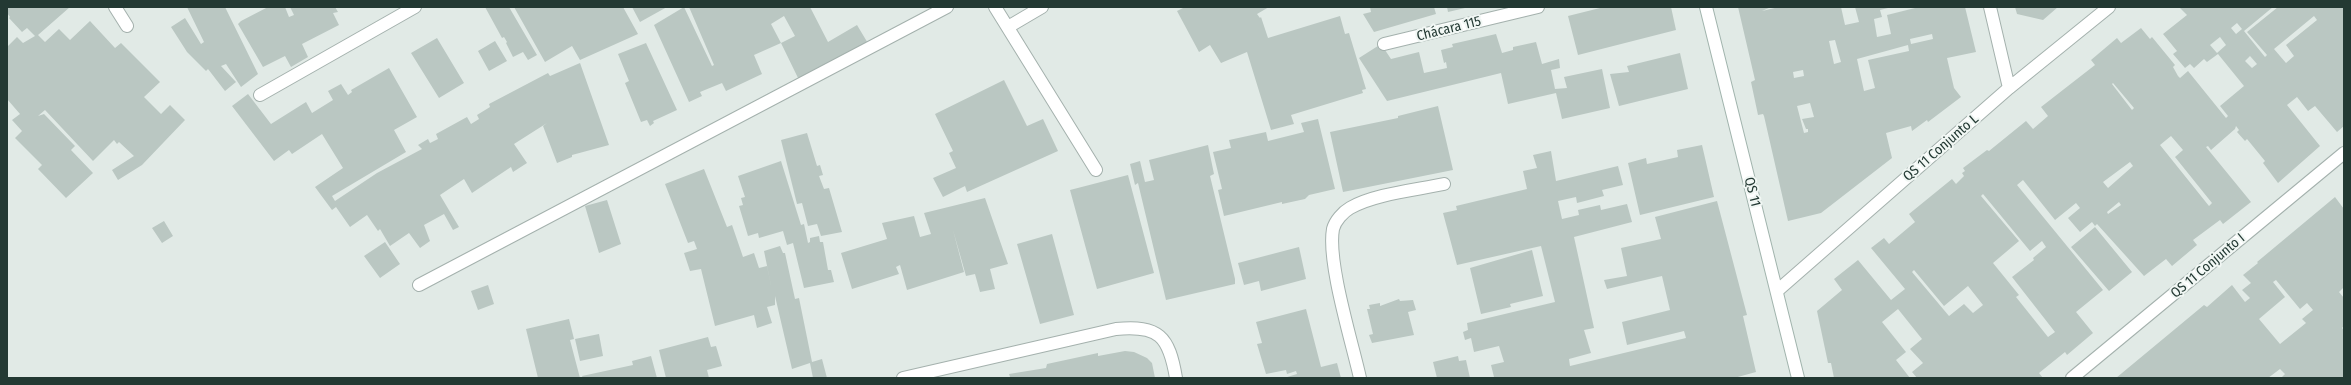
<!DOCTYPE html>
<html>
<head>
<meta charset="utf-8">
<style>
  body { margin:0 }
  #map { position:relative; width:2351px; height:385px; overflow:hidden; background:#e1eae6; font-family:"Fira Sans Condensed",sans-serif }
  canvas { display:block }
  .frame { position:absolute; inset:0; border:8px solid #233933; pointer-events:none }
</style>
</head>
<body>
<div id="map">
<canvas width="2351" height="385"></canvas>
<div class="frame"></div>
</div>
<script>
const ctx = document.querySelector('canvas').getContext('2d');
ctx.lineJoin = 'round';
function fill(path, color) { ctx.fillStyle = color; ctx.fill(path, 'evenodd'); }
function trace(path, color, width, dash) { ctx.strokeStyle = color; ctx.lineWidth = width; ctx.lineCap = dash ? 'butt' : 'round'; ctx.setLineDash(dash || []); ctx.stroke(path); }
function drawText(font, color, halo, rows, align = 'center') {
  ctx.font = font + ' "Fira Sans Condensed",sans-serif'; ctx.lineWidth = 4; ctx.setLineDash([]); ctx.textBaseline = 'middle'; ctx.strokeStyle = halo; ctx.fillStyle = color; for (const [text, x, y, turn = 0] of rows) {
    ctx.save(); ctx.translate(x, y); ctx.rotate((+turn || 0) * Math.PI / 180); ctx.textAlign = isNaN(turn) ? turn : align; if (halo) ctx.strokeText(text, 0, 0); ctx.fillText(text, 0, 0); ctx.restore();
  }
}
fill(new Path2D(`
  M7,7H70L38,35L45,42L59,29L70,40L90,21L115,48L121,43L160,82L144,97L161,114L170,105L185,120L142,165L118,180L112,170L134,156L119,142L117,144L114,140L93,161L45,110L38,116L44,114L75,146L71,150L93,173L66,198L38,169L42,165L15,138L22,131L12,120L20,114L7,99V47L17,37L23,43L35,36L27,28L22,32L9,18L10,17L7,13Z
  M187,7H225L258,74L241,87L226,64L221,66L236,82L225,91L208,69L206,71L187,52L171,27L185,18L201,44L204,42Z
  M268,7H285L289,17L294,15L290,7H335L338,12L333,13L339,25L302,44L308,57L291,67L285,56L263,67L238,24L241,21Z
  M485,7H509L537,55L528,60L523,52L513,57L506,43L507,42L504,37L502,38Z
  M514,7H623L638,34L580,60L572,46L545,62Z
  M632,7H667L640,22Z
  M684,7L712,66L714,65L689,7H810L828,42L857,25L869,45L799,80L781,43L754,55L762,74L726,91L722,83L700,92L702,96L689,102L654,25ZM784,16L795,36L781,43L771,24Z
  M1185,7H1269L1257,14L1260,18L1261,17L1268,38L1340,16L1345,34L1349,33L1366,89L1362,90L1363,93L1291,115L1294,124L1271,130L1247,52L1221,63L1210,45L1199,52L1177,11Z
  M1370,7H1434L1436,14L1374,32L1363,14L1371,12Z
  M1447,7H1465V8L1448,12Z
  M1604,7H1671L1676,30L1578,55L1568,16Z
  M1738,7H1771L1762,11L1779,7H1841L1845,25L1859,22L1855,7H1892L1880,10L1882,17L1874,19L1877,37L1891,34L1887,15L1919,7H1965L1976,52L1947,58L1954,88L1961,97L1928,122L1927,120L1912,131L1911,126L1886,133L1892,158L1821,213L1788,221L1764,116L1763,114L1758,115L1751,82L1755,80ZM1932,34L1933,39L1911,44L1910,39ZM1835,40L1841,62L1834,64L1829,41ZM1908,45L1909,51L1868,60L1875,88L1864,91L1857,59ZM1803,70L1804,76L1794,78L1793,72ZM1810,103L1814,117L1802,119L1806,129H1808V132L1804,133L1797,106Z
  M2015,7H2058L2043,20L2017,14Z
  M2179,7H2273L2244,31L2265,57L2267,55L2247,32L2278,7H2344V126L2337,132L2315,106L2308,111L2297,97L2287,105L2320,146L2278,183L2263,163L2265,161L2247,139L2245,141L2237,132L2239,130L2236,126L2235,129L2211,150L2208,146L2206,147L2251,202L2223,224L2220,220L2193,240L2197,245L2172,266L2166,259L2144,276L2097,224L2095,226L2092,222L2080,232L2068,218L2080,208L2076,203L2055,220L2023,180L2017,185L2103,290L2076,312L2093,333L2067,355L2065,352L2039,373L2043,378H1917L1912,372L1923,363L1910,349L1922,339L1898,309L1882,322L1906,352L1896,360L1910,378H1834L1831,363H1828L1817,311L1842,290L1834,279L1858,260L1891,300L1905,289L1871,248L1884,238L1889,244L1915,222L1909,214L1952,179L1956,184L1964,176L1962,173L1965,171L1963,168L1987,150L1989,151L2026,121L2033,129L2048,116L2041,107L2095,65L2091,60L2117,38L2121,43L2141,28L2150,39L2152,37L2175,65L2173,67L2178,76L2180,78L2188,71L2226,118L2228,116L2220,106L2244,86L2218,54L2207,62L2204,59L2194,68L2190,64L2185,68L2173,54L2177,51L2163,34L2187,15ZM2314,16L2317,20L2286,45L2294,56L2286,63L2274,49ZM2237,23L2242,29L2236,34L2231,28ZM2220,37L2226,45L2217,53L2210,45ZM2250,56L2257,64L2252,68L2245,61ZM2113,83L2134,108L2132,110L2112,84ZM2171,136L2183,150L2175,157L2212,203L2209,206L2160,145ZM2130,162L2133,166L2108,188L2103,182ZM1983,194L2030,251L2042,241L2046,247L2033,258L2034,260L2012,277L2055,332L2048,337L2016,297L2019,295L1993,263L2019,241L1981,196ZM2119,202L2121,205L2108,214L2107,212ZM1914,270L1944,306L1968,286L1983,305L1973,313L1964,304L1949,316L1912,272Z
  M1496,34L1502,53L1513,50V47L1536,42L1542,64L1559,59L1560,68L1551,70L1555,89L1567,88L1564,77L1602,69L1610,108L1562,119L1556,93L1508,104L1501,73L1387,101L1359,58L1381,44L1391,59L1419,52L1424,73L1447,68L1446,62L1444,63L1441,50L1453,47L1452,44Z
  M437,38L464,83L439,98L411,53Z
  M495,41L507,61L489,71L478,51Z
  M646,43L677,110L653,121L654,123L650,126L647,120L641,122L625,83L629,81L618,54Z
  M1680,53L1688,89L1619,106L1610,74L1629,72L1627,66Z
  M580,63L609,145L572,155V157L557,163L543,126L547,123L514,144L527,163L513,172L511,167L472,193L464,179L440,195L459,227L453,230L444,214L424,225L430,241L420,248L409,233L390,246L380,229L378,231L367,215L350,227L336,207L332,210L315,187L343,168L322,134L292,154L289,150L274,161L232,106L248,94L271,124L306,102L312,113L333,100L328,91L341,84L348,95L352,92L351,90L389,68L417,117L394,130L406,152L332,196L335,201L377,173L422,149L418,145L428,139L430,143L438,139L436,134L467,117L471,124L479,119L477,115L490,107L489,104L548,73L550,76Z
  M1004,80L1027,126L1043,119L1058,151L967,192L965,186L943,197L933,178L956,168L949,153L953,151L935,114Z
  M1438,106L1453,170L1343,192L1330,132L1398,118V116Z
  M1318,119L1335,189L1309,195L1305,199L1282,204V202L1224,216L1218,190L1222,189L1213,152L1231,148L1229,140L1266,132L1268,141L1304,132L1301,123Z
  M807,133L817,166L820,165L823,175L819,176L824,189L829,188L842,232L821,236L817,224L808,226L802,203L797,204L781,140Z
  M1208,145L1214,174L1210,176L1235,279V284L1166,300L1138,183L1135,185L1130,164L1140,161L1145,182L1154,180L1149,160Z
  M1702,145L1714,197L1640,215L1628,163L1646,158L1647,164L1678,157L1677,150Z
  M1551,151L1556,181L1618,166L1623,185L1602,190L1604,196L1577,203L1576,197L1558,201L1562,219L1579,215L1578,210L1600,205L1601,210L1627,204L1632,222L1574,237L1594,328L1584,330L1591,353L1569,359L1570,366L1686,338L1684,331L1627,345L1622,322L1670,310L1662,276L1607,289L1604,280L1627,276L1621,248L1661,239L1655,217L1717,201L1747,315L1743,316L1756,372L1734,378L1494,377L1491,365L1504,362L1499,346L1474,352L1471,338L1465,340L1463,332L1468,330L1467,323L1555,302L1541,246L1457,265L1443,213L1457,210L1456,206L1527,189L1523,171L1537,168L1533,155Z
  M781,161L801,225L804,224L808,243L810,242V238L819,236L820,242H823L828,270H831L834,282L804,288L793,243L787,245L783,231L759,238L758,233L748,236L739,206L743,205L741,198L745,197L738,176Z
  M704,169L727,227L732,225L743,257L754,253L759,268L767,266L773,295L764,251L780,246L783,253H785L795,299L799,298L812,362L822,359L827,378H813L810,363L792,369L775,296V305L767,307L772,323L757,328L754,315L715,326L701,269L690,271L684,253L697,249L694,241L688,243L665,184Z
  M1128,175L1154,273L1097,289L1070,190Z
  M2335,197L2344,209V287L2339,292L2344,298V326L2342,328L2344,330V378H2281L2285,374L2280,369L2268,378H2116L2204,305L2207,307L2232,285L2245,302L2250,298L2242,290L2251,283L2243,275L2258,263L2257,262ZM2276,280L2300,309L2307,303L2313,310L2302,319L2306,323L2280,344L2259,319L2285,297L2273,282Z
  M985,198L1008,264L990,269L995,289L980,292L975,274L966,276L953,230L964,272L907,290L900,265L896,267L899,274L852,289L841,253L887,239L882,223L914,216L920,237L931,234L924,213Z
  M607,200L621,244L599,253L585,206Z
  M164,221L173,236L162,243L152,228Z
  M2095,227L2132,272L2109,291L2071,247Z
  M1052,234L1074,315L1040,324L1017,244Z
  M385,242L400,264L380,278L364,256Z
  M1299,247L1306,279L1261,291L1259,281L1244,285L1238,263Z
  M1532,250L1543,296L1510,304L1511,307L1481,314L1470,268Z
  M488,285L494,304L478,310L471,291Z
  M1399,299L1400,301L1413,300L1416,310L1408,312L1414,335L1372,343L1369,335L1373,334L1367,309H1370L1369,305L1380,303V306Z
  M1306,309L1321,367L1337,363L1341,378H1284L1297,374L1296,371L1287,374L1286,370L1266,374L1257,344L1262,343L1256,322Z
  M569,319L574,339L570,340L580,378H538L526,329Z
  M599,334L603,356L580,361L575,339Z
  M708,337L711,347L716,346L722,366L707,370L709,378H666L659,350Z
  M1125,351L1134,352L1147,358L1152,363L1155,378L1010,377L1009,374L1046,368L1047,364L1098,353V356Z
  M651,356L657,378H583L582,376L633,365L632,361Z
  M1458,356L1459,361L1466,360L1470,378H1437L1433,362Z`), '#bac7c2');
const street = new Path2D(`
  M115,7L127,26
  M995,7L1096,170
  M1990,7L2009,88
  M1008,27L1042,7
  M1384,44L1538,7
  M260,95L415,7
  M419,285L947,7
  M1777,291L2009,88L2109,7
  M903,378L1116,329C1159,325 1169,336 1176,378
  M1360,378C1352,342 1327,262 1333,229C1335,221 1343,212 1350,208C1374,194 1416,190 1444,184
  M2072,378L2344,153`);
const secondary = new Path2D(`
  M1706,7L1798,378`);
trace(street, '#a4b1ad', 14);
trace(secondary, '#a1b4ad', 14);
trace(street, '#fff', 12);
trace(secondary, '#fff', 12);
drawText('14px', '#233933', '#f1f7f4', [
  ["Chácara 115",1449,29,-14],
  ["QS 11 Conjunto L",1941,148,-41],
  ["QS 11",1752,192,76],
  ["QS 11 Conjunto I",2208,266,-40]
]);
</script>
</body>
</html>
